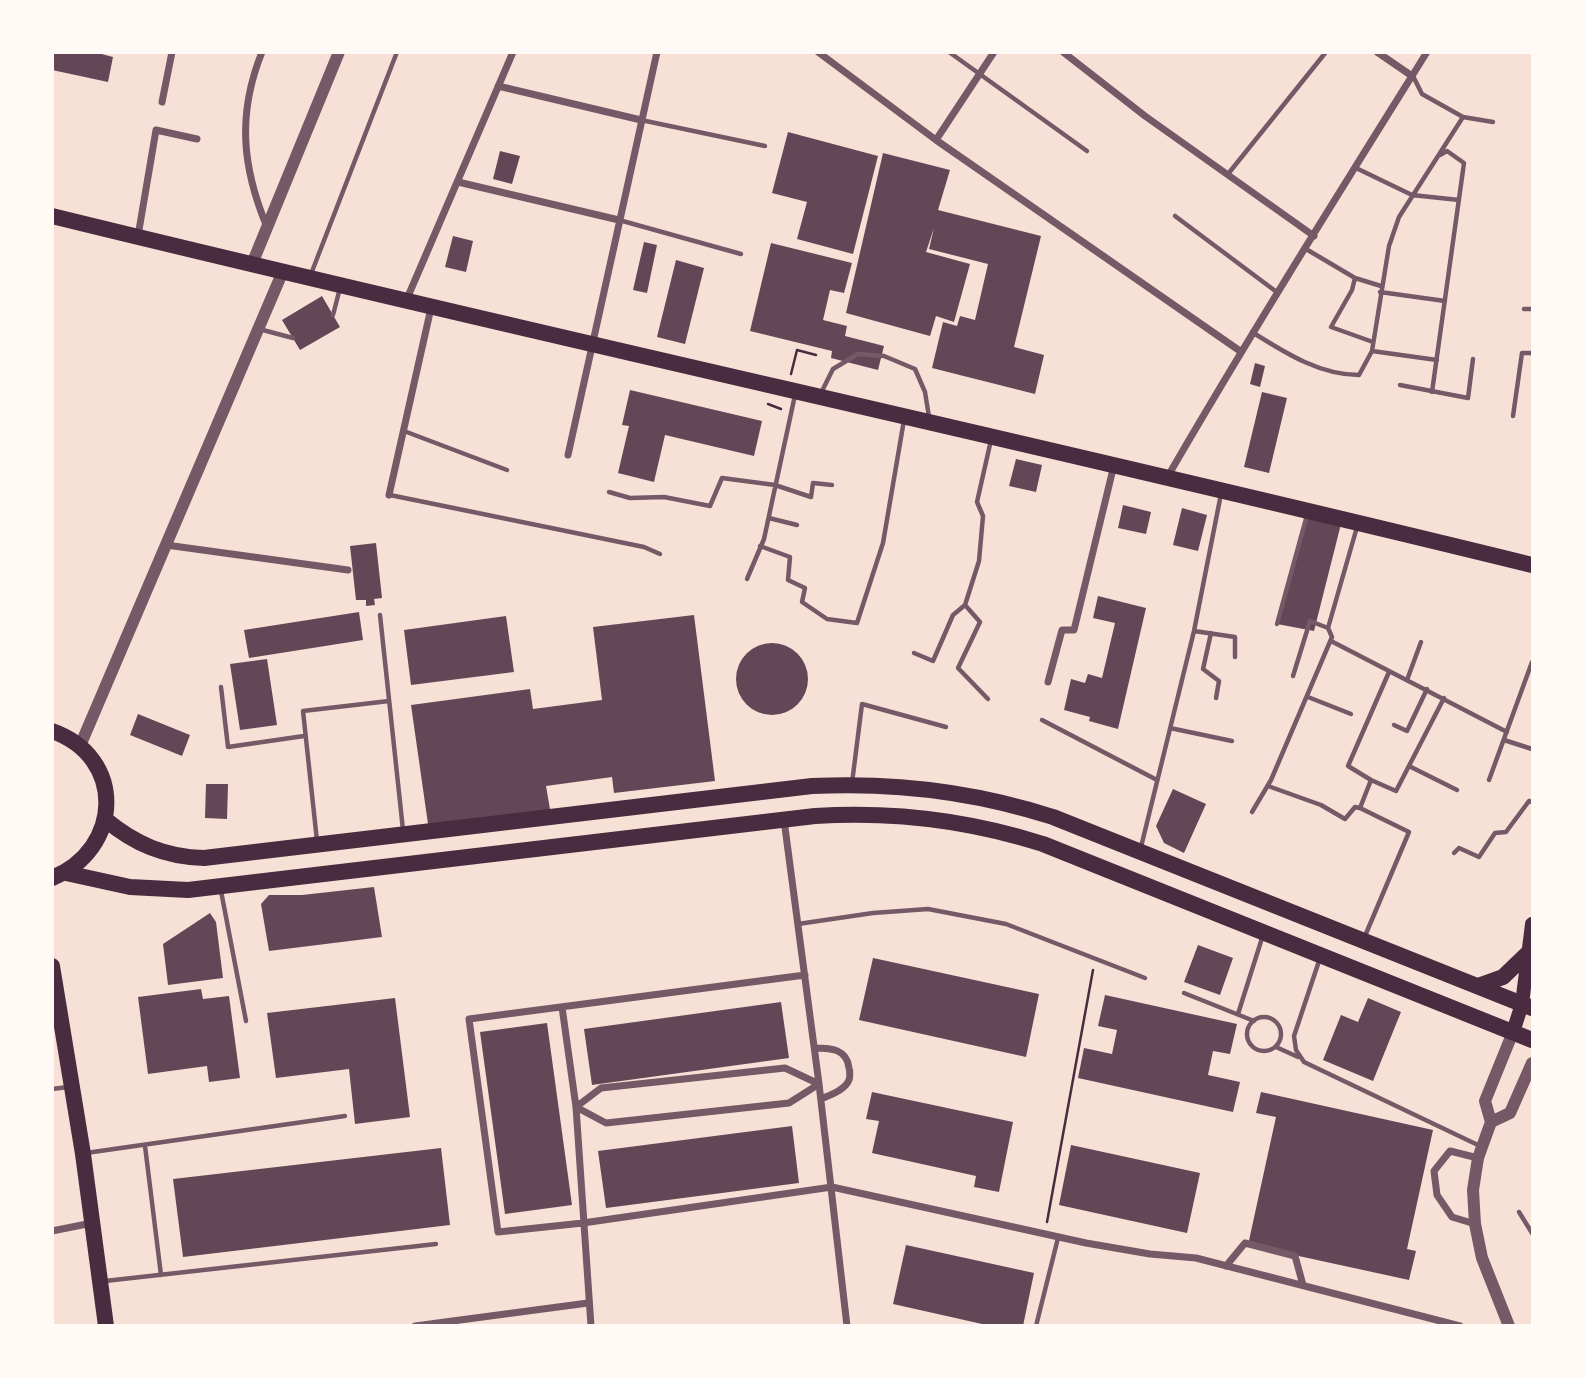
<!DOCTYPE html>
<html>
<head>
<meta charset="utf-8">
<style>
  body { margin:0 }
  #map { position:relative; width:1585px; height:1378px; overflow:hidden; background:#f7e1d7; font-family:"PT Serif",serif }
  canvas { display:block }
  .frame { position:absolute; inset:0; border:54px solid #fffaf5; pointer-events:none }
</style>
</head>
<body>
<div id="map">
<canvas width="1585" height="1378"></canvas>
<div class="frame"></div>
</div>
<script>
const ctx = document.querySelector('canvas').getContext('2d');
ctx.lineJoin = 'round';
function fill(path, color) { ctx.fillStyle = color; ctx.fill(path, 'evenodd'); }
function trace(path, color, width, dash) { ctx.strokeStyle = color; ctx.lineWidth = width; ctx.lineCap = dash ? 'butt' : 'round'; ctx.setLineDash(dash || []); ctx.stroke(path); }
fill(new Path2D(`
  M52,52H94L113,57L108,82L52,70Z
  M788,132L878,156L853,254L797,239L807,202L772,193Z
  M500,151L520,156L512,184L493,179Z
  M883,153L950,170L938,210L1041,236L1014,347L1044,355L1035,394L932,368L943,322L957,326L960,316L975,320L988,264L929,249L934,228L926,252L970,264L954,322L936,316L930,336L846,313Z
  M453,236L473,241L466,272L445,267Z
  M644,242L657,245L647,293L633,290Z
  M771,243L852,263L844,293L830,290L823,320L847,326L845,336L884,346L878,370L831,358L832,351L750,331Z
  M676,260L704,268L685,344L657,337Z
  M322,296L340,327L300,350L282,320Z
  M1255,363L1265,366L1260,387L1250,384Z
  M630,390L762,421L754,456L665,435L654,482L618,473L629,426L622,425Z
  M1262,392L1287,398L1269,473L1244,467Z
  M1016,459L1042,465L1036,492L1009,486Z
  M1123,505L1151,512L1146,534L1118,528Z
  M1182,508L1207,515L1198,551L1173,545Z
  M1308,511L1342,520L1314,631L1277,624Z
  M376,543L382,598L374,599L375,605L366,606V600H356L350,546Z
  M1098,596L1146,608L1118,729L1089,721L1090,717L1064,710L1071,679L1085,683L1088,674L1102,678L1115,623L1093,618Z
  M359,612L363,640L249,658L244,630Z
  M694,615L715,781L614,793L612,777L546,786L551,815L429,831L411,705L530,689L533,709L602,700L593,627Z
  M506,616L514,672L411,685L404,630Z
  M736 679a36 36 0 1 1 72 0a36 36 0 1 1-72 0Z
  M267,659L277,725L240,730L230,664Z
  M138,714L190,735L182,756L130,735Z
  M206,784H228L227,819L205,818Z
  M1173,789L1206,804L1184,853L1164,843L1156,826Z
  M374,887L382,937L269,951L261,904L269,895H302Z
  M210,913L216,922L223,978L168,985L163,944Z
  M1198,945L1233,958L1220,995L1184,982Z
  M873,958L1039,994L1026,1057L859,1020Z
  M201,989L203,999L229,996L240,1078L209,1082L207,1066L148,1074L138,997Z
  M1105,995L1237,1024L1230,1054L1213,1051L1208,1075L1240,1082L1233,1112L1078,1078L1084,1048L1112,1054L1117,1030L1098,1026Z
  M395,998L410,1117L355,1124L349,1069L276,1078L267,1013Z
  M1368,998L1401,1012L1373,1081L1323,1060L1341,1015L1358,1022Z
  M781,1002L789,1058L592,1085L584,1029Z
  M547,1023L572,1205L505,1214L480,1032Z
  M872,1092L1013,1122L999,1192L974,1187L976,1176L872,1153L879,1121L866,1119Z
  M1261,1092L1433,1130L1407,1249L1416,1251L1409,1280L1248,1245L1276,1117L1256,1113Z
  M792,1126L799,1183L606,1208L598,1151Z
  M1071,1145L1200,1173L1187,1233L1059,1205Z
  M441,1148L450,1225L183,1257L173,1179Z
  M906,1245L1034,1273L1023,1326H991L893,1304Z`), '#644757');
trace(new Path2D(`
  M791,374L797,350L816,355
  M768,404L781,409
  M1047,1222L1093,970`), '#4a2c40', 2.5);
trace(new Path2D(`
  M949,52L1087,151
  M1413,76L1422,94L1463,117L1493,122
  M641,120L765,146
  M1356,168L1412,195L1459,200
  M1228,174L1326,52
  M1175,216L1278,293
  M619,220L741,254
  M1306,249L1355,278L1381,286
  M311,274L397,52
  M1355,278L1352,290L1331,327L1373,342
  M1380,292L1445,301
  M1524,309H1532
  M333,315L340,288
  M259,329L293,338
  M1252,332C1284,352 1319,375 1359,375L1372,351L1389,246L1399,217L1463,117
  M1372,351L1437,360
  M1400,385L1468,398L1473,359
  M1432,392L1464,163L1447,151L1440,155
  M821,393L833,369L858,354L884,356L915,369L925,392L929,417
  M1513,416L1522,353H1532
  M404,431L507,470
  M609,492L630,498L664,497L710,506L722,478L775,485L811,497L813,483L832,485
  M390,495L644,547L660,554
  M769,518L797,525
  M760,546L790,557L788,580L805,588L802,602L827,619L857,623L883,543L904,420
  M747,579L764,539L795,395
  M965,605L980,622L958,668L988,699
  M380,615L403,830
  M1277,624L1307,515
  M1194,631L1235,637V657
  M1211,633L1203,669L1219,681L1216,698
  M1331,641L1507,732
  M914,653L933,661L953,615L965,605L979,561L983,516L977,502L991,440
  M1293,676L1310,621L1328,628
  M1407,680L1421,642
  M221,687L228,747L304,736
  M1308,697L1351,714
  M1042,720L1157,780
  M1394,725L1407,731L1427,689
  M1170,728L1232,741
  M1504,740L1532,749
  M1409,766L1457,790
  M1371,780L1348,766L1389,672
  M1489,780L1532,662
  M852,783L862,704L946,727
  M1268,786L1321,805L1345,819L1355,807L1360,808
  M1360,808L1409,832L1365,936
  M1360,808L1371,780L1396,791L1444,698
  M1252,812L1271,780L1332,637L1328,628L1357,527
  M317,841L303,711L389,701
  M1141,847L1194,631L1221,494
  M1454,853L1459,848L1479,857L1495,833L1506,832L1529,801L1532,802
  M221,891L246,1021
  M798,924L873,913L928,909L1006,924L1145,978
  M1320,958L1294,1036L1296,1050L1304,1062L1480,1146
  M1184,993L1254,1021
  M1238,1014L1263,935
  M1247 1034a17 17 0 1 1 34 0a17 17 0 1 1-34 0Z
  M1276,1047L1298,1057
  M52,1089L68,1087
  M145,1146L161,1275
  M86,1153L345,1116
  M1519,1212L1532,1233
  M105,1281L436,1244
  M1036,1326L1058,1238`), '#755966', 4.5);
trace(new Path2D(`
  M262,52C237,114 242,167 267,227
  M818,52L936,140L1240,351
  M1063,52L1145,116L1314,236
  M1377,52L1412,76
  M498,86L641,120
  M162,102L172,52
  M936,140L994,52
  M458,182L619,220
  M138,236L156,130L197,139
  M406,301L513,52
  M568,455L657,52
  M1168,476C1251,333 1339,193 1427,52
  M389,495L431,308
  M166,545L348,570
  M1048,682L1062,630H1074L1114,465
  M784,820L819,1084L847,1326
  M805,975L469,1019L498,1232L583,1223L832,1187L1086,1243L1150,1254L1196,1258L1460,1326
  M562,1007L576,1107L591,1326
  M815,1048C831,1048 847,1049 849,1068C850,1070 850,1078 849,1080C845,1090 830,1095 821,1099
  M785,1068L819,1084L789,1103L606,1123L576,1107L601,1088Z
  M1475,1224L1452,1217L1437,1195L1434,1171L1450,1151L1478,1158
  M52,1231L92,1223
  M1226,1266L1245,1243L1295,1256L1303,1285
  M415,1326L588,1303`), '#755966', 7);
trace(new Path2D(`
  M252,264L339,52
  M80,746L283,271
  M1491,1122L1510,1113L1532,1063
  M1509,1326L1482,1258L1475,1224L1473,1190L1478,1158L1491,1122L1485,1101L1513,1032`), '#755966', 12);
trace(new Path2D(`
  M1513,1032L1522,1004L1532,924`), '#4a2c40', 14);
trace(new Path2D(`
  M52,216C545,337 1040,444 1532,565
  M52,731C126,757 123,849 52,878
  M106,820C135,844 165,857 204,858L812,786C895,782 973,791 1053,817L1532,1008
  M66,873L130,887L188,890L815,816C893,811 968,820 1043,844L1532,1040
  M52,966L83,1154L106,1326
  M1478,986L1503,977L1528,953`), '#4a2c40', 16);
</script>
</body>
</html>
